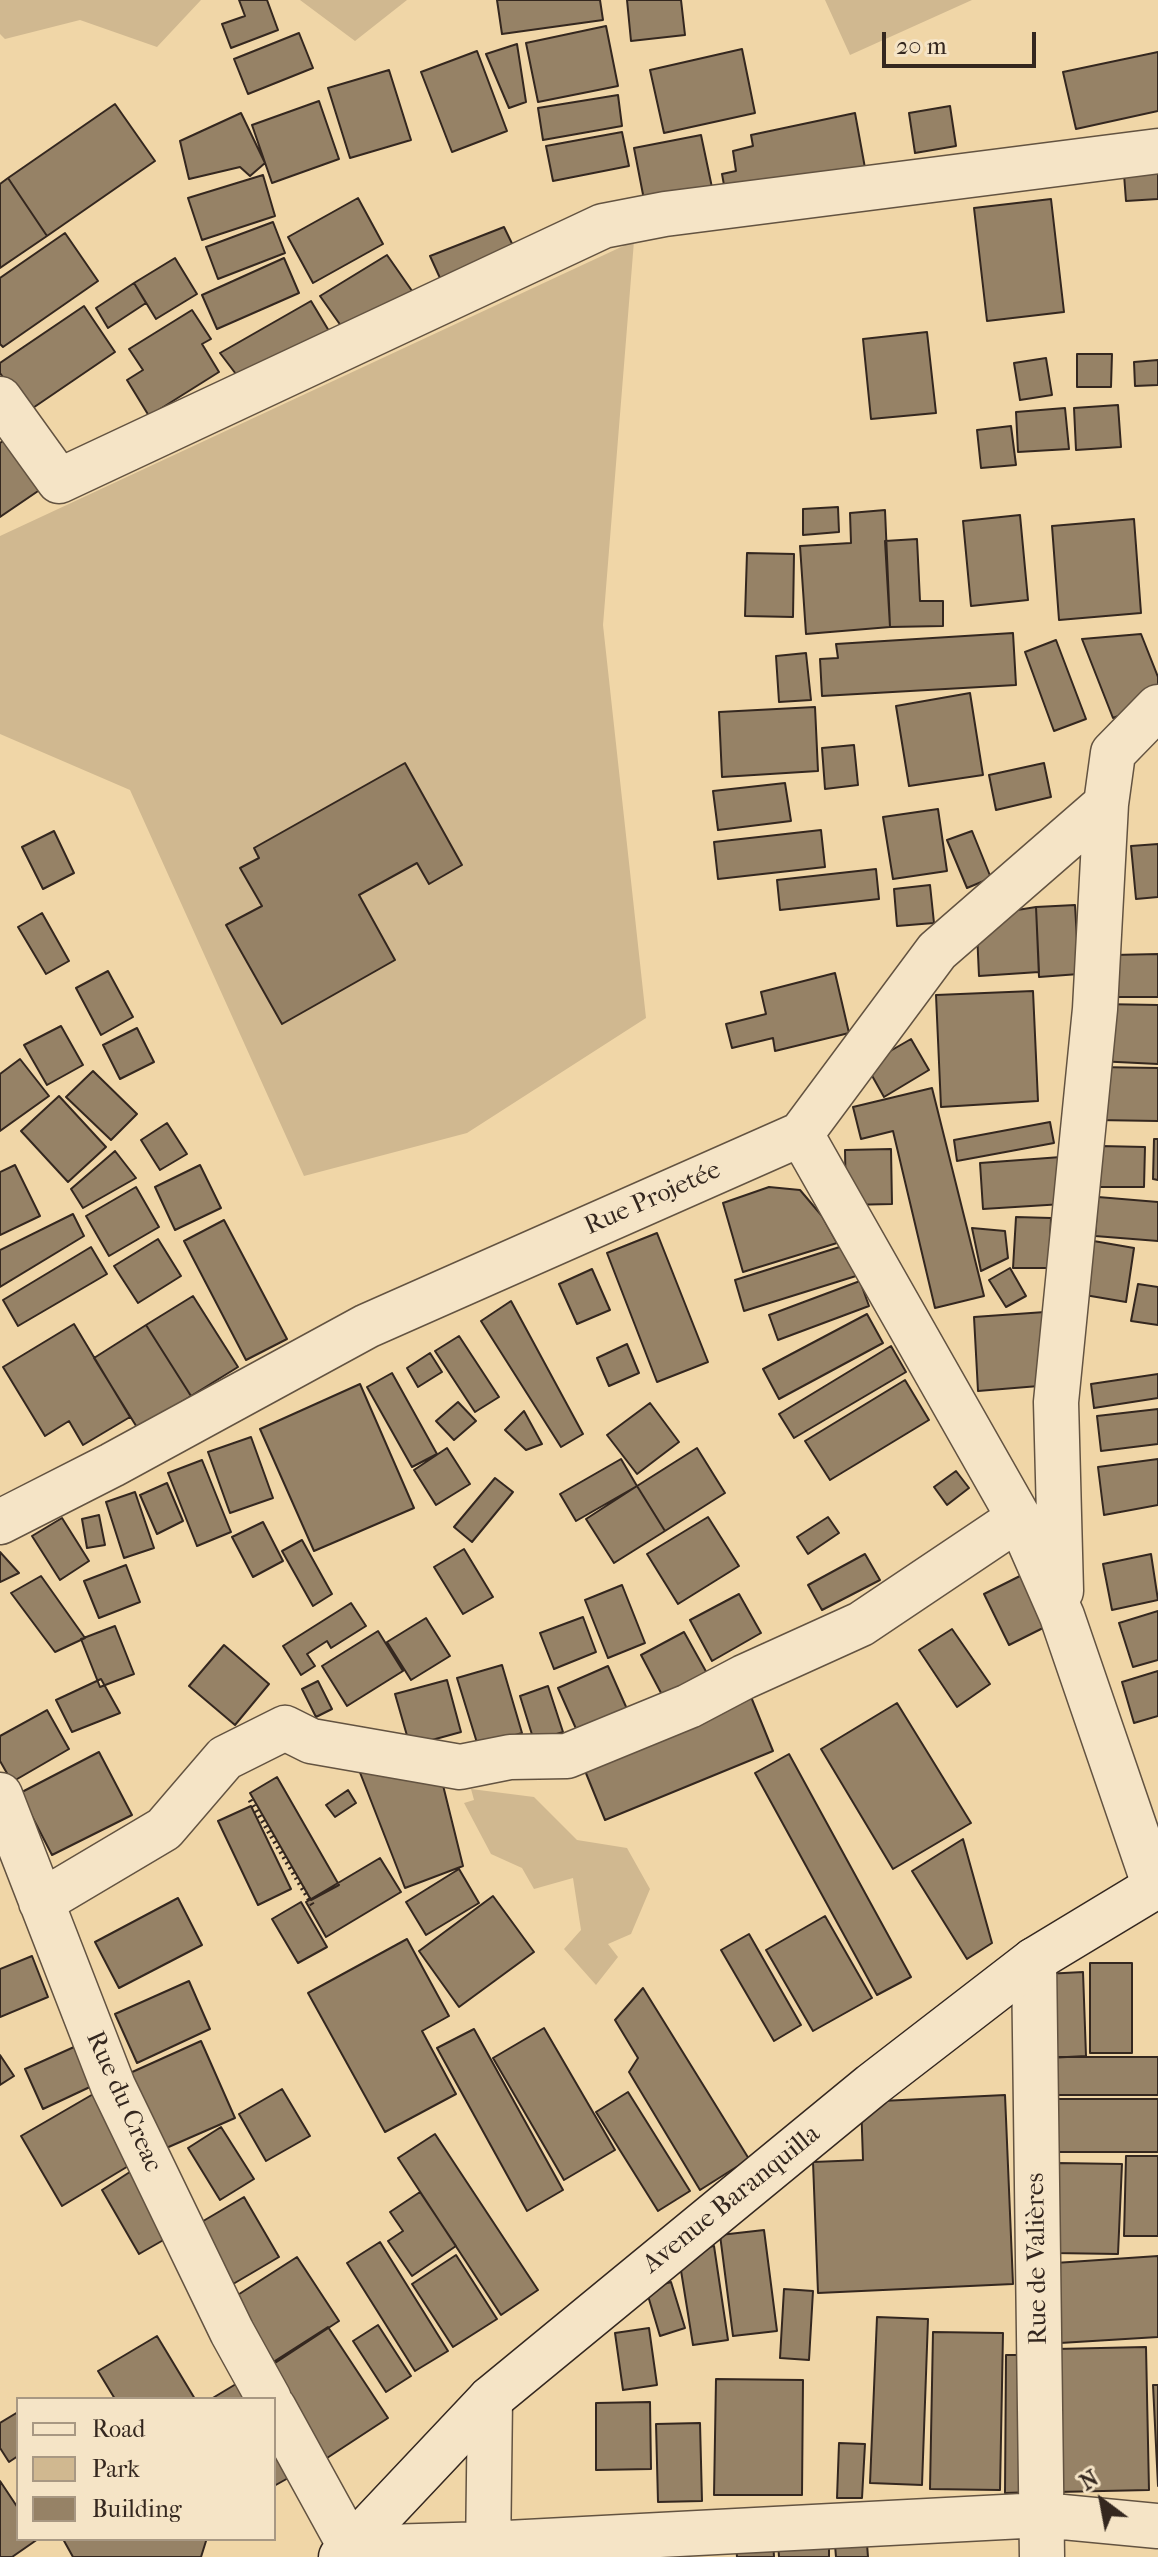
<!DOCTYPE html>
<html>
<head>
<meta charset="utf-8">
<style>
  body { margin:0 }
  #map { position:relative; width:1158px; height:2557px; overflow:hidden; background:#f0d6a7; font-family:"IM FELL French Canon",serif }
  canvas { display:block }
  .legend { position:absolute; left:16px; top:2397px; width:260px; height:144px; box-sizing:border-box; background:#f5e4c6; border:2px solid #a89883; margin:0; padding:10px 14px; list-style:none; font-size:24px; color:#34271f }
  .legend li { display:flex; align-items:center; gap:16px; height:40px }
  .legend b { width:40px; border:2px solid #a89883 }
  .north { position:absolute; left:1062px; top:2461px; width:80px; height:80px; -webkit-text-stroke:6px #f5e4c6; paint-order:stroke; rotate:328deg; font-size:22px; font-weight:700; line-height:32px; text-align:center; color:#34271f }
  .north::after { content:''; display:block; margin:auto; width:28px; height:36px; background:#34271f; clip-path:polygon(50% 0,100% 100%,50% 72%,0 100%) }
  .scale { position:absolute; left:882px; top:32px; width:154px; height:36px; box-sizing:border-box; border:4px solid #34271f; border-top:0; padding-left:10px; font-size:24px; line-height:28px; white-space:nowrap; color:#34271f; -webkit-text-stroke:6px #f5e4c6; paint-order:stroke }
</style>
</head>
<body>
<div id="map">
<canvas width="1158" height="2557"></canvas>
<ul class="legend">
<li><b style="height:10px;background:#f5e4c6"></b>Road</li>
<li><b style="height:22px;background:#d0b890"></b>Park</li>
<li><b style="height:22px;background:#968266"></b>Building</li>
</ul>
<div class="north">N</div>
<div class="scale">20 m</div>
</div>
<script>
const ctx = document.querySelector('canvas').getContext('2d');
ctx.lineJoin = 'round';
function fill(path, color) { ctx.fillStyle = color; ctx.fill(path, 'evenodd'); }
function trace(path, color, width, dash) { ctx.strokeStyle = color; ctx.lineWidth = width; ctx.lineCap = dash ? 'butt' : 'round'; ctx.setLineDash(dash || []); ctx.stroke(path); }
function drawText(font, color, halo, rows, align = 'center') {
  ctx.font = font + ' "IM FELL French Canon",serif'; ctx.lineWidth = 7; ctx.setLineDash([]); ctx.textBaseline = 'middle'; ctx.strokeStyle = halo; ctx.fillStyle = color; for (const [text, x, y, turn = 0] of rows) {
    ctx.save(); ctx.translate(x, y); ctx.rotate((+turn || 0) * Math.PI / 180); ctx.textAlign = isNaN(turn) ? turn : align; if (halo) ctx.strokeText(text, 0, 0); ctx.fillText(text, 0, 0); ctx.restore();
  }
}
fill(new Path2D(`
  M0,0H201L157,47L80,20L5,39L0,34Z
  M300,0H407L355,41Z
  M825,0H972L850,55Z
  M634,241L603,625L646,1018L467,1133L304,1176L130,790L0,734V536Z
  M471,1789L534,1797L577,1840L627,1848L650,1889L631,1934L608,1944L618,1957L596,1985L564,1949L581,1930L573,1878L534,1889L522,1868L491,1854L464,1803L474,1800Z`), '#d0b890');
const building = new Path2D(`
  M239,0H267L278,30L231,48L222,24L245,16Z
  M497,0H600L603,20L502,34Z
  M627,0H681L685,35L631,41Z
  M606,26L618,86L538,102L526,43Z
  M299,33L313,68L248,94L234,59Z
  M517,44L526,102L509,108L486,54Z
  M742,49L755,113L664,133L650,70Z
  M477,51L507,131L452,152L421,72Z
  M1158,52V111L1076,129L1063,72Z
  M389,70L411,140L350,158L328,88Z
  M618,95L622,126L543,140L538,108Z
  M319,101L339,159L272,183L252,125Z
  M115,104L155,161L47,236L8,178Z
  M950,106L956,146L915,153L909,113Z
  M241,113L265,163L250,176L240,167L189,179L180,141Z
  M855,113L865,168L726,196L722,174L736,171L733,151L753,146L751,135Z
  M622,132L629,166L553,181L546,146Z
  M701,135L714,197L646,210L634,148Z
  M1158,158V199L1126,201L1123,161Z
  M263,175L275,216L202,240L188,198Z
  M8,178L47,236L0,268V184Z
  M358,198L383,244L313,283L288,237Z
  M1051,199L1064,312L987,321L974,208Z
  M273,222L285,253L218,279L206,247Z
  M504,227L519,258L445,289L430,256Z
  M65,233L98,281L3,347L0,344V278Z
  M387,255L417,298L346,333L320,296Z
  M175,258L197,294L156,319L134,283Z
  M284,258L299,293L217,329L202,295Z
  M134,283L146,303L108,328L96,308Z
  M311,301L332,336L242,382L220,353Z
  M84,306L115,352L27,412L0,373V363Z
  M192,310L211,339L202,344L219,372L149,416L127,380L143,370L129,349Z
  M927,332L936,413L871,419L863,339Z
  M1077,354H1112L1111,387H1077Z
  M1046,358L1052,395L1020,400L1014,363Z
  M1158,360V385L1135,386L1134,362Z
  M1118,405L1121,447L1076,450L1074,408Z
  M1065,408L1069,449L1018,452L1016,412Z
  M1011,426L1016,465L981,468L977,430Z
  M10,437L44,487L0,517V443Z
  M838,507L839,532L803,535V509Z
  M885,510L890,627L806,634L800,546L851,543L850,513Z
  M1020,515L1028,600L971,606L963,521Z
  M1134,519L1141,613L1059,620L1052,526Z
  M917,539L920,601H943V626L890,627L885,541Z
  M747,553L794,554L793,617L745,616Z
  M1013,633L1016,685L822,696L820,659L838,658L836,644Z
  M1141,634L1158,677V701L1113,718L1082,639Z
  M1056,640L1086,719L1054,731L1025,652Z
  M806,653L811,700L779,702L776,656Z
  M970,693L983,775L909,786L896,706Z
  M815,707L818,771L722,777L719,712Z
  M854,745L858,785L825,789L822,748Z
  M405,763L462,865L429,884L417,863L359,895L395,960L282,1024L226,925L262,906L240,868L259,858L254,848Z
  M1044,763L1051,797L996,810L989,775Z
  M785,783L791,821L718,830L713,791Z
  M938,809L947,871L893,879L883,817Z
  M821,830L825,867L718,879L714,842Z
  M54,831L74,873L43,889L22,847Z
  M972,831L991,878L967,888L947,840Z
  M1158,844V897L1136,899L1131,846Z
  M876,869L879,899L780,910L777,880Z
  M930,885L934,923L897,926L894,889Z
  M1075,905L1079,974L1039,977L1036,907Z
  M1036,907L1039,972L979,976L977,932L1011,911Z
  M42,913L69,961L46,974L18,927Z
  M1158,954V997H1113V955Z
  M108,971L133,1017L101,1035L76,988Z
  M835,973L849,1033L775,1051L773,1038L732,1048L726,1024L766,1014L761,992Z
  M1033,991L1038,1101L941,1107L936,995Z
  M1100,1004L1158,1005V1064L1097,1061Z
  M61,1026L83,1065L47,1085L24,1045Z
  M137,1028L154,1062L120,1079L103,1045Z
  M911,1039L929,1070L884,1097L866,1065Z
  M20,1059L49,1096L0,1131V1074Z
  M1097,1067L1158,1068V1121L1096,1120Z
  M93,1071L137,1114L111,1140L66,1097Z
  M932,1088L984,1296L935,1308L893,1131L861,1139L853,1107Z
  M59,1096L106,1147L68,1182L21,1131Z
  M1050,1122L1054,1143L957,1161L954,1140Z
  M167,1123L187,1154L160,1170L141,1140Z
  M1154,1139H1158V1180L1153,1179Z
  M1101,1146L1145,1147L1144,1187H1099Z
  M891,1149L892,1204L846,1205L845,1150Z
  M115,1151L136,1178L83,1208L71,1189Z
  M1061,1157L1063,1204L983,1209L980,1163Z
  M15,1165L40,1216L0,1235V1172Z
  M200,1165L221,1208L175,1230L155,1187Z
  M136,1187L159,1227L109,1256L86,1216Z
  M769,1187L800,1190L822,1216L837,1243L743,1272L723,1203Z
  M1098,1197L1158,1202V1241L1095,1236Z
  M73,1214L84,1236L0,1287V1250Z
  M1016,1217L1051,1218L1049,1268H1013Z
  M224,1220L287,1339L246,1360L184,1241Z
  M972,1228L1005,1231L1008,1258L981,1271Z
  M657,1233L708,1362L657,1382L607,1253Z
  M158,1239L181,1276L138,1303L114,1266Z
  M1082,1239L1134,1248L1126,1302L1073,1293Z
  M846,1245L856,1276L744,1311L735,1280Z
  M91,1247L107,1274L18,1326L3,1300Z
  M1010,1268L1026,1296L1006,1307L989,1280Z
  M592,1269L610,1310L577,1324L559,1284Z
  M860,1281L869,1306L778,1340L769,1315Z
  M1138,1284L1158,1287V1325L1131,1321Z
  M193,1296L238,1367L191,1396L146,1325Z
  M511,1301L583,1434L561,1447L481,1321Z
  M1045,1312L1051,1385L978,1391L974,1317Z
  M867,1314L883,1343L779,1399L763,1369Z
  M74,1324L130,1417L83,1445L69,1421L45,1436L3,1367Z
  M146,1325L191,1396L138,1429L94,1358Z
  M459,1336L499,1397L475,1412L435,1351Z
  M627,1344L639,1373L609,1386L597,1358Z
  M891,1346L906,1372L794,1438L779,1414Z
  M430,1353L442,1372L418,1387L407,1368Z
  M392,1373L437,1454L412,1467L367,1387Z
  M1158,1374V1398L1094,1408L1091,1384Z
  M905,1380L929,1420L830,1480L805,1441Z
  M360,1384L414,1508L314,1551L260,1429Z
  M458,1402L476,1421L454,1440L436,1421Z
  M650,1403L679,1442L637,1474L607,1435Z
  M1158,1409V1444L1101,1451L1097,1416Z
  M524,1411L542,1444L526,1450L505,1430Z
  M251,1437L273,1498L230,1513L208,1452Z
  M447,1448L470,1484L436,1505L414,1470Z
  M697,1448L725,1493L665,1531L637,1486Z
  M621,1459L637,1486L576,1521L560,1494Z
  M1158,1459V1505L1104,1515L1098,1467Z
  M202,1460L231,1532L197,1546L168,1473Z
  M956,1471L969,1488L947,1505L934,1487Z
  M495,1478L513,1492L472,1542L454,1527Z
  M167,1483L183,1521L157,1534L140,1495Z
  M637,1486L665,1531L614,1563L586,1519Z
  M135,1492L154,1548L124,1558L106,1502Z
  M99,1515L105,1545L87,1548L82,1519Z
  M708,1517L739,1566L678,1604L647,1554Z
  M828,1517L839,1533L808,1554L797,1537Z
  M62,1518L89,1561L60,1580L32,1536Z
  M263,1522L283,1561L253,1577L232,1537Z
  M302,1540L332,1594L313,1606L282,1551Z
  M464,1549L493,1597L463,1614L434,1567Z
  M0,1552L19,1573L0,1582Z
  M865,1554L880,1580L822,1610L808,1585Z
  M1151,1554L1158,1600L1112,1610L1103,1564Z
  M126,1565L140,1602L99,1618L84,1581Z
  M1030,1571L1055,1622L1009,1645L984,1594Z
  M41,1576L85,1638L55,1652L11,1593Z
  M622,1585L645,1643L608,1658L585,1600Z
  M739,1594L761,1633L712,1661L690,1620Z
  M351,1603L366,1626L331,1648L327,1641L307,1654L315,1666L301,1675L283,1646Z
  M1158,1611V1660L1133,1667L1119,1623Z
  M583,1617L596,1652L554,1669L540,1633Z
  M426,1618L450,1656L411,1680L387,1642Z
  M115,1626L134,1674L100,1687L81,1639Z
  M952,1629L990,1684L957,1707L919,1650Z
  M378,1631L403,1671L347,1706L322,1666Z
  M684,1632L713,1684L669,1708L641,1655Z
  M224,1645L269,1684L235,1725L189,1686Z
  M502,1665L522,1733L478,1746L457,1678Z
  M608,1666L631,1718L581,1740L558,1688Z
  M1158,1671V1716L1134,1723L1122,1682Z
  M101,1679L120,1713L72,1732L56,1700Z
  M447,1680L461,1732L410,1746L395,1694Z
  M318,1681L332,1709L316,1717L302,1689Z
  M548,1686L563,1732L534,1741L520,1696Z
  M747,1687L773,1751L605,1820L579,1756Z
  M897,1703L971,1823L893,1869L821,1749Z
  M47,1710L69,1749L12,1782L0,1761V1736Z
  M99,1752L132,1815L52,1855L20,1793Z
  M352,1752L436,1757L463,1866L405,1888Z
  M789,1754L911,1977L877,1995L755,1773Z
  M277,1777L339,1885L311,1900L250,1793Z
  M348,1790L356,1803L335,1817L326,1805Z
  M251,1806L291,1889L258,1905L218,1821Z
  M963,1839L992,1943L967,1959L912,1871Z
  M380,1858L401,1892L326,1937L306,1902Z
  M459,1869L479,1903L426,1935L406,1902Z
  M493,1896L534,1952L459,2007L419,1951Z
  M178,1898L202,1945L119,1988L95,1942Z
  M301,1902L327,1947L298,1963L272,1919Z
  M825,1916L872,1998L813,2031L766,1950Z
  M749,1934L801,2025L774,2041L721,1950Z
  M407,1939L449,2016L422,2031L456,2094L385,2132L308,1993Z
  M32,1956L48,1997L0,2017V1969Z
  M1090,1963H1132V2053H1090Z
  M1083,1972L1086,2056L1048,2058L1045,1974Z
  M189,1981L210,2029L137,2063L115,2014Z
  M643,1988L749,2159L700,2190L629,2072L638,2058L615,2020Z
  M544,2028L615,2150L564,2180L493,2058Z
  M474,2029L563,2190L527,2211L437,2048Z
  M201,2041L235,2118L164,2149L130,2073Z
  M74,2047L92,2086L43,2109L25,2069Z
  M0,2055L14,2076L0,2085Z
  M1046,2057H1158V2095H1046Z
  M282,2089L310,2136L266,2161L239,2114Z
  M628,2092L690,2191L658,2211L596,2112Z
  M95,2093L135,2162L62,2206L21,2136Z
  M1005,2095L1013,2284L818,2293L813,2162L863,2160L861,2102Z
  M1050,2099H1158V2152H1050Z
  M221,2127L254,2179L220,2200L188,2148Z
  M435,2134L538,2290L501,2315L398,2158Z
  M1126,2156H1158V2236H1124Z
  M1057,2163L1122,2164L1118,2254L1053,2253Z
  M136,2168L174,2234L139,2254L102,2190Z
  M420,2192L456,2246L412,2276L388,2241L403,2231L390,2212Z
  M244,2197L279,2257L228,2287L193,2227Z
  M764,2230L777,2331L733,2336L720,2235Z
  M380,2242L448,2351L415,2371L347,2263Z
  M714,2246L728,2340L693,2345L678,2252Z
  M456,2255L497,2319L453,2347L412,2284Z
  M1158,2256V2337L1060,2343L1055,2263Z
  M297,2257L339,2321L275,2363L233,2298Z
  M671,2282L685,2328L660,2336L646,2289Z
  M784,2289L813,2291L809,2360L780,2358Z
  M877,2317L928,2319L922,2485L870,2483Z
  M378,2325L411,2376L386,2392L353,2341Z
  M328,2327L388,2418L327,2458L267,2366Z
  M649,2328L657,2385L623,2390L615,2333Z
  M933,2332L1003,2333L1000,2490L930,2489Z
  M157,2336L195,2399H115L98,2371Z
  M1146,2347L1149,2490L1057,2492L1055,2349Z
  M1006,2355H1035V2492L1005,2493Z
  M246,2378L258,2399H211Z
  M716,2379L803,2380L802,2495H714Z
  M1153,2385H1158V2486Z
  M650,2402L651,2469L596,2470V2403Z
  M18,2412V2456L9,2462L0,2448V2423Z
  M700,2423L702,2501L658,2502L656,2424Z
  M274,2427L299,2472L274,2486Z
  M839,2443L865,2444L862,2498H837Z
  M0,2481L18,2508V2539H38L12,2557H0Z
  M773,2538L774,2557H737L736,2541Z
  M63,2539H205L206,2541L201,2557H73Z
  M829,2540V2557H779L778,2543Z
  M867,2544L868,2557H836L835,2545Z`);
fill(building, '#968266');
trace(building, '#34271f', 2);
const minor = new Path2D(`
  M0,399L59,481L603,226L665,214L1158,151
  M801,1134L1019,1518L1062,1616L1155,1887
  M0,1522L112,1465L367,1326L801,1134L937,951L1106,804L1113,753L1158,707
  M1061,1591L1056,1402L1095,1009L1106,804
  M0,1795L113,2086L232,2332L269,2399
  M41,1902L164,1829L225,1758L285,1728L311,1741L460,1767L510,1757L567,1756L689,1706L744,1677L861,1624L1019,1518
  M1034,1960L1042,2557
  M274,2408L351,2548L488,2544L1042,2515L1158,2526
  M488,2557L490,2399`);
const secondary = new Path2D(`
  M341,2557L490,2399L872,2085L1034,1960L1158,1885`);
trace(minor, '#635341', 47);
trace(secondary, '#34271f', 47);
trace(new Path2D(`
  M250,1800L313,1906`), '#34271f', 5, [2, 4]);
trace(minor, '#f5e4c6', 44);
trace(secondary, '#f5e4c6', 44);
drawText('26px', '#34271f', '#f5e4c6', [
  ["Rue Projetée",653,1199,-24],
  ["Rue du Creac",123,2102,66],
  ["Avenue Baranquilla",732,2200,-39],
  ["Rue de Valières",1038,2259,-91]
]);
</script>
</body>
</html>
